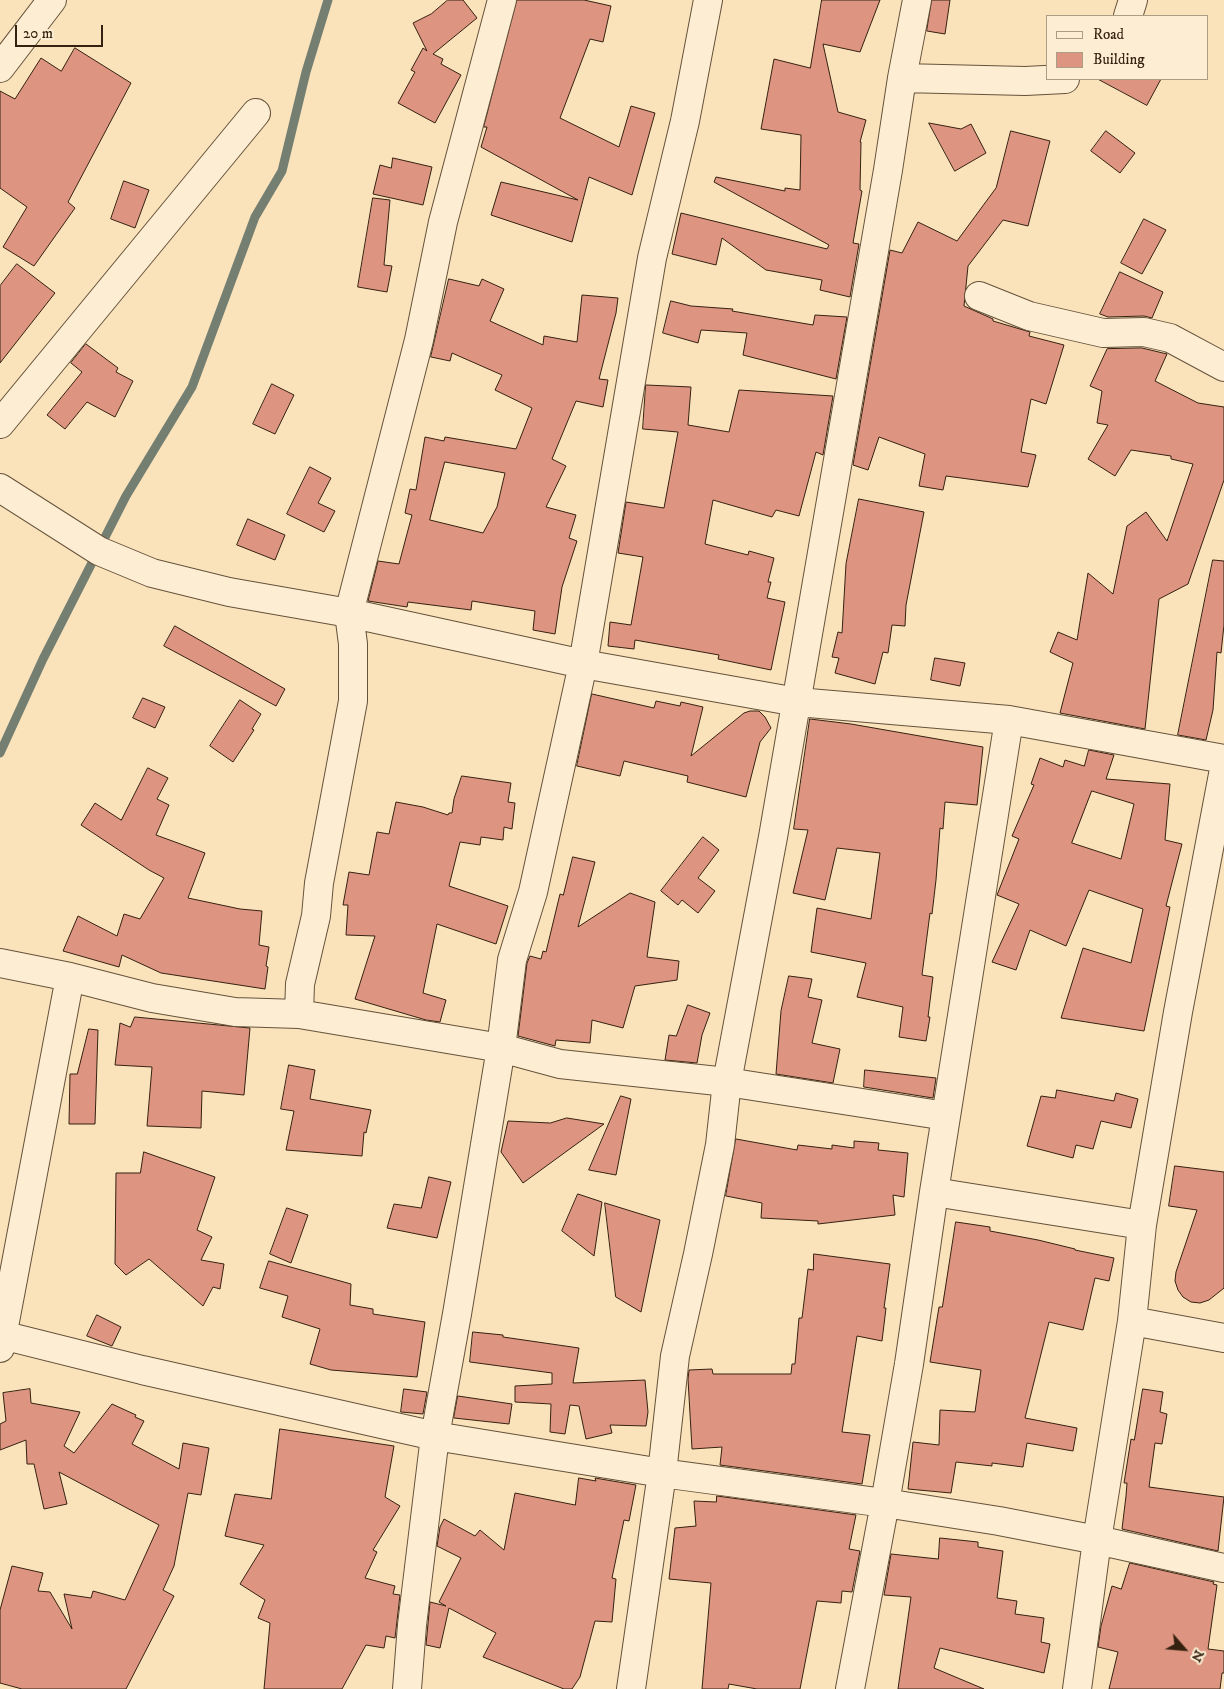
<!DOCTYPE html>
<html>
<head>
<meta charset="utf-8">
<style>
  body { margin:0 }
  #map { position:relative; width:1224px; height:1689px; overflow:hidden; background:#fae3bb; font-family:"IM FELL DW Pica",serif }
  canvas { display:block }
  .legend { position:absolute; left:1046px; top:15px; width:162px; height:65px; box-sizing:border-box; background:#fcedd3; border:1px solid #ac9b85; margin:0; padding:6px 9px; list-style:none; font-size:15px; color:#352110 }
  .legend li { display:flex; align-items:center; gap:10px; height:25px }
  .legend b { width:25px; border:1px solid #ac9b85 }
  .north { position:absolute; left:1159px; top:1624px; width:50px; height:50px; -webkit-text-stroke:4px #fcedd3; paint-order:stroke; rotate:117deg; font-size:14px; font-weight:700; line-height:20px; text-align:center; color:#352110 }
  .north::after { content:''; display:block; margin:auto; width:18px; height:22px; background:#352110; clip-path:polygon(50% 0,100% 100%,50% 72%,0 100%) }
  .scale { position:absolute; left:15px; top:25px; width:88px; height:22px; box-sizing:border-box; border:2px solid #352110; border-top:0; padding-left:6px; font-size:15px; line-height:18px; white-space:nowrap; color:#352110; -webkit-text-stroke:4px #fcedd3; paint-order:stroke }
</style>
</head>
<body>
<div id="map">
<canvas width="1224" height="1689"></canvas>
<ul class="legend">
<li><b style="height:6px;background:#fcedd3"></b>Road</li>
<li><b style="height:14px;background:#dd9480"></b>Building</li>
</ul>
<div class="north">N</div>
<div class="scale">20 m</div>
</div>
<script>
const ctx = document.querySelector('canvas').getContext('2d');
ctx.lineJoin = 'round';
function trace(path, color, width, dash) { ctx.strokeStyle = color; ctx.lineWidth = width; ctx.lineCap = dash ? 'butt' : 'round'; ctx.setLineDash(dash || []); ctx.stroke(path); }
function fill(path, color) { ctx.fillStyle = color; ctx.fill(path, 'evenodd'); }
trace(new Path2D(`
  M0,753L43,659L126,496L192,387L255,217L282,171L306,72L328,0`), '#747f72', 9);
const building = new Path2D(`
  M448,0H463L477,18L433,54L443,59L441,64L461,75L435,123L398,103L415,72L411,70L423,48L427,51L413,23L431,14Z
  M517,0H584L611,6L603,42L590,39L560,118L619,147L631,106L655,113L632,195L589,177L572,242L491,215L501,182L578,200L481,147L487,127H484Z
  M822,0H880L860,52L823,44L838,112L866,120L860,142H861L860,190L862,191L853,243L859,244L850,297L820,290L822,280L766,270L722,238L716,265L672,254L681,213L827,249L829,245L714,182L716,177L785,191V188L800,190L801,135L761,129L774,59L810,68Z
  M932,0H950L945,34L927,31Z
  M75,48L131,83L68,202L75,208L34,266L3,247L27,207L0,188V91L15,99L41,58L61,71Z
  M1098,79H1161L1147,105Z
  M929,123L961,129L971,124L986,153L955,171Z
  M1011,131L1050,141L1028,226L1003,220L968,266L964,306L993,319V321L1030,332L1029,336L1064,345L1046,404L1031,399L1021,452L1036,455L1028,487L946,476L943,490L919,486L925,454L879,437L868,470L853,465L890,250L902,253L918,222L957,241L996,188Z
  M1106,131L1135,153L1120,173L1091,151Z
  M393,158L432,167L423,205L373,194L380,165L391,168Z
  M124,181L149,190L135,228L111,219Z
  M373,198L390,200L384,265L392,266L387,292L358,287Z
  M1144,219L1166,230L1142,274L1121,263Z
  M17,264L55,293L0,363V286Z
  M1120,272L1163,292L1152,318L1144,316L1108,317L1100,314Z
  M449,279L479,286L482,279L504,289L490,321L543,345L544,336L577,342L582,295L618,298L616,313L599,379L608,380L603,407L576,401L552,459L566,466L546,507L576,515L569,538L577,541L562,587L555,634L533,630L535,611L472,601L471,610L408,602L407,607L368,601L378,561L399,564L412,515L405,513L410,489L416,490L425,437L444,441L445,437L516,449L532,408L495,390L502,375L452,353L450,361L431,357ZM445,462L505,473L497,507L483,533L430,520Z
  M671,301L691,306L733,309L732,311L813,325L815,315L847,317L836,379L743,355L747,333L701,330L698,343L663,333Z
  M86,344L118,368L116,372L133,381L115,417L87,402L65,429L47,415L82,372L71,363Z
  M1142,348L1167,354L1155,381L1198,403L1224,407V480L1188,584L1159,599L1145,729L1060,713L1073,663L1050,652L1058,632L1077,640L1088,573L1113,594L1127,526L1146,512L1167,541L1193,464L1171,459V456L1131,450L1115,476L1088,459L1108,425L1097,423L1102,391L1090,386L1107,349Z
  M272,384L294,395L275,434L253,424Z
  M646,385L691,387L688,425L729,432L739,390L833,396L823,455L816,452L799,516L776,510L772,517L713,500L705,544L748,555L749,551L774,558L768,582H771L767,598L785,602L771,670L718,659L719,655L635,640L634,649L608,646L610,622L631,625L643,557L618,553L626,502L664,508L678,432L643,429Z
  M310,467L331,478L318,503L335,511L324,532L287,514Z
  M859,499L924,512L906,605L905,626L892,625L888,653L883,652L875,684L835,673L839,658L832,657L838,632L842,633L846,564Z
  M248,519L285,535L275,560L237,545Z
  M1213,560L1224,561V625L1221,653L1217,652L1213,710L1206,740L1178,735Z
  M175,626L285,689L276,706L164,646Z
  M935,658L965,663L960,686L931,680Z
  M592,694L654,708L656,701L680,706L681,702L703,707L691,756L744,713L750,711H759L765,717L771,728L760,742L746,797L687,782L688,776L624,761L620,776L577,766Z
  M143,698L165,707L155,728L133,718Z
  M240,700L261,714L252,729L254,730L233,762L210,746Z
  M810,719L851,724L983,747L977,805L945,802L943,829L940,828L936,880L932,914L930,913L922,975L933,977L928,1017H930L926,1041L899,1037L903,1007L857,997L866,963L811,952L817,908L871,919L880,853L837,848L825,900L793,893L808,830L794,829Z
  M1089,750L1114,755L1106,779L1170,784L1165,840L1182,844L1166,906L1170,907L1144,1031L1061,1018L1083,948L1131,963L1143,909L1089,890L1066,946L1030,930L1016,970L992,962L1019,904L997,895L1019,839L1012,836L1034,785L1031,784L1040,758L1063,767L1065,760L1084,766ZM1092,791L1134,804L1121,859L1072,843Z
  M148,768L168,778L157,799L169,805L156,835L205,853L188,898L240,909L262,911L259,945L269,947L266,966L268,967L265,989L161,973L122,955L119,967L63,951L78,916L117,936L124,914L140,919L164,878L149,870L81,825L95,803L121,820Z
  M462,776L511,783L508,802L515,803L512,829L504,827L503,840L481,837L480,845L460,842L449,886L508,906L496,944L437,924L423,993L446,1000L440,1022L426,1020L355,999L375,936L346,935L348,905H343L349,872L369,875L377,832L389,834L396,802L423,807L448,815L449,813H452L454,799Z
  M703,837L719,850L698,878L715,891L698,913L682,900L678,905L661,891Z
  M573,857L595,862L578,927L630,893L655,902L647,957L679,961L677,980L635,986L623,1028L592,1020L590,1043L556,1040L555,1046L518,1036L527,963L530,956L541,959L543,951L546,952L560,894L563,895Z
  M789,976L812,979L808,997L822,1000L812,1043L840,1049L833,1083L776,1074L781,1011Z
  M688,1005L710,1013L702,1035L697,1063L665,1060L669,1035L676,1036Z
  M135,1017L250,1028L244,1095L202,1091L201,1128L147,1126L152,1067L115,1065L120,1023L130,1027Z
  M89,1029L98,1030L95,1124H69L70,1074H77Z
  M289,1065L315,1070L310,1099L371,1110L366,1133L364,1132L362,1156L286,1150L294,1111L281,1109Z
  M865,1070L936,1078L933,1098L864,1087Z
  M1057,1090L1114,1101L1116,1093L1138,1099L1131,1128L1101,1121L1093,1149L1076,1145L1073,1158L1027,1146L1041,1096L1055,1098Z
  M621,1096L631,1099L616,1175L589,1170Z
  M567,1118L604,1124L523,1183L501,1152L508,1121L550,1123Z
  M736,1139L797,1150L798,1145L832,1149V1145L854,1148V1141L879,1143L878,1150L908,1153L904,1197L893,1195L895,1215L818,1224V1221L761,1218L762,1203L726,1196Z
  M144,1152L215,1177L197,1230L212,1237L201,1260L224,1264L220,1289L213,1287L203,1306L149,1259L126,1275L115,1264L116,1173H140Z
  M1175,1166L1224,1172V1288L1209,1300L1200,1303L1191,1302L1183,1297L1178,1290L1175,1281L1176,1272L1197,1210L1169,1206Z
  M429,1177L451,1182L437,1238L387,1228L394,1204L421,1208Z
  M578,1194L602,1202L594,1256L562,1231Z
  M605,1203L660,1220L641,1312L616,1297Z
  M287,1208L308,1215L291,1263L270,1254Z
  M956,1222L990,1227V1231L1038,1240L1075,1249V1250L1114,1258L1109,1281L1095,1278L1083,1330L1049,1322L1025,1418L1077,1428L1073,1451L1027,1443L1023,1467L992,1463V1466L956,1462L951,1493L908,1489L913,1442L939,1445L940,1410L975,1412L981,1370L930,1362L939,1307H942Z
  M814,1254L890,1264L884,1308H886L882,1341L857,1336L842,1432L870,1435L862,1484L720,1465L722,1447L692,1449L688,1379L689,1370L712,1369L713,1374H791L792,1364H795L799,1318H802L808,1269L813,1270Z
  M269,1261L351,1284L350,1305L373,1309V1314L425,1322L417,1377L331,1370L310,1364L320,1329L282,1317L288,1296L260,1288Z
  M97,1315L121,1327L112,1346L87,1336Z
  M473,1332L503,1335V1337L579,1348L573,1383L645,1380L648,1412L646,1426L610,1425L612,1433L586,1439L579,1406L570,1405L565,1434L550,1432L551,1404L515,1402V1386L552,1384V1373L470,1362Z
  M30,1389L31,1403L80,1412L64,1446L74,1453L112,1404L136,1415L135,1417L144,1421L132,1444L179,1469L183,1443L209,1448L201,1495L188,1493L174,1566L163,1590L174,1596L126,1689H22L0,1683V1610L12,1566L43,1573L38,1591L50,1592L72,1629L64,1594L91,1598L93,1591L125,1600L159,1525L59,1472L67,1504L44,1509L34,1464H27L26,1440L0,1450V1424L6,1421L3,1393Z
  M404,1389L427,1392L423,1414L401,1412Z
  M1143,1389L1163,1392L1160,1412L1167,1414L1162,1444L1155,1443L1149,1487L1224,1497L1218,1551L1122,1529L1126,1496L1127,1483H1124L1131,1439L1134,1440Z
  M458,1396L512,1404L509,1424L454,1418Z
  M280,1429L394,1446L385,1497L400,1506L373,1550L377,1552L365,1578L395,1586L393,1594L400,1595L395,1638L386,1636L384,1648L366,1645L342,1689H264L270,1623L258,1618L265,1600L240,1584L264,1545L225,1536L235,1494L271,1499Z
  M579,1478L596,1481L595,1478L636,1485L629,1521L624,1520L612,1578L616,1579L612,1622L595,1621L580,1677L572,1689H564L483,1657L496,1633L449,1608L440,1648L426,1645L430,1602L446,1606L439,1602L461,1558L437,1546L440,1527L444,1519L475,1536L480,1530L504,1550L515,1493L575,1505Z
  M717,1496L856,1515L849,1549L860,1551L852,1592L842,1591L841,1603L817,1601L800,1689H757L729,1684L728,1689H702L711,1583L669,1579L675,1528L696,1526L694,1501L716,1502Z
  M940,1538L978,1542V1547L1003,1551L997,1598L1017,1601L1015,1614L1044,1618L1041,1642L1050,1644L1044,1673L940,1648L934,1668L984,1689H898L911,1597L884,1595L891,1554L938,1559Z
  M1130,1563L1214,1582L1213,1584L1217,1585L1208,1649L1224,1651V1673H1222L1220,1689H1109L1118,1652L1098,1647L1101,1626L1112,1586L1121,1589Z`);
fill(building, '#dd9480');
trace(building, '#352110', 1);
const minor = new Path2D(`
  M708,0L685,121L652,258L583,664L797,702L1009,720L1224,759
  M1128,16L1133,0
  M0,68L52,0
  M902,78L1025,81L1065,79
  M979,296L1029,316L1103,333L1144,332L1170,338L1224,367
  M0,424L256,113
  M0,488L99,551L152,573L229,592L349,613L583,664L533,892L512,960L501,1048L457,1314L435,1436L412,1625L407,1689
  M0,963L70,977L152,998L235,1012L299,1014L501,1048L560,1064L727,1082L946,1116
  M299,1014L300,984L316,916L319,883L353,701V644L349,613L419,340L443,222L502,0
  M934,1192L1142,1225
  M1132,1321L1224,1338
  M2,1335L142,1370L435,1436L662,1473L885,1503L999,1521L1097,1540L1224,1568
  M0,1348L70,977
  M631,1689L662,1473L675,1356L698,1254L720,1145L727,1082L773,837L888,170L902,78L917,0
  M850,1689L885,1503L909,1364L934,1192L1009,720
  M1077,1689L1097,1540L1132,1321L1142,1225L1178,1012L1224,769`);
trace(minor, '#66523b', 30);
trace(minor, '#fcedd3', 28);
</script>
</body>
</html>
